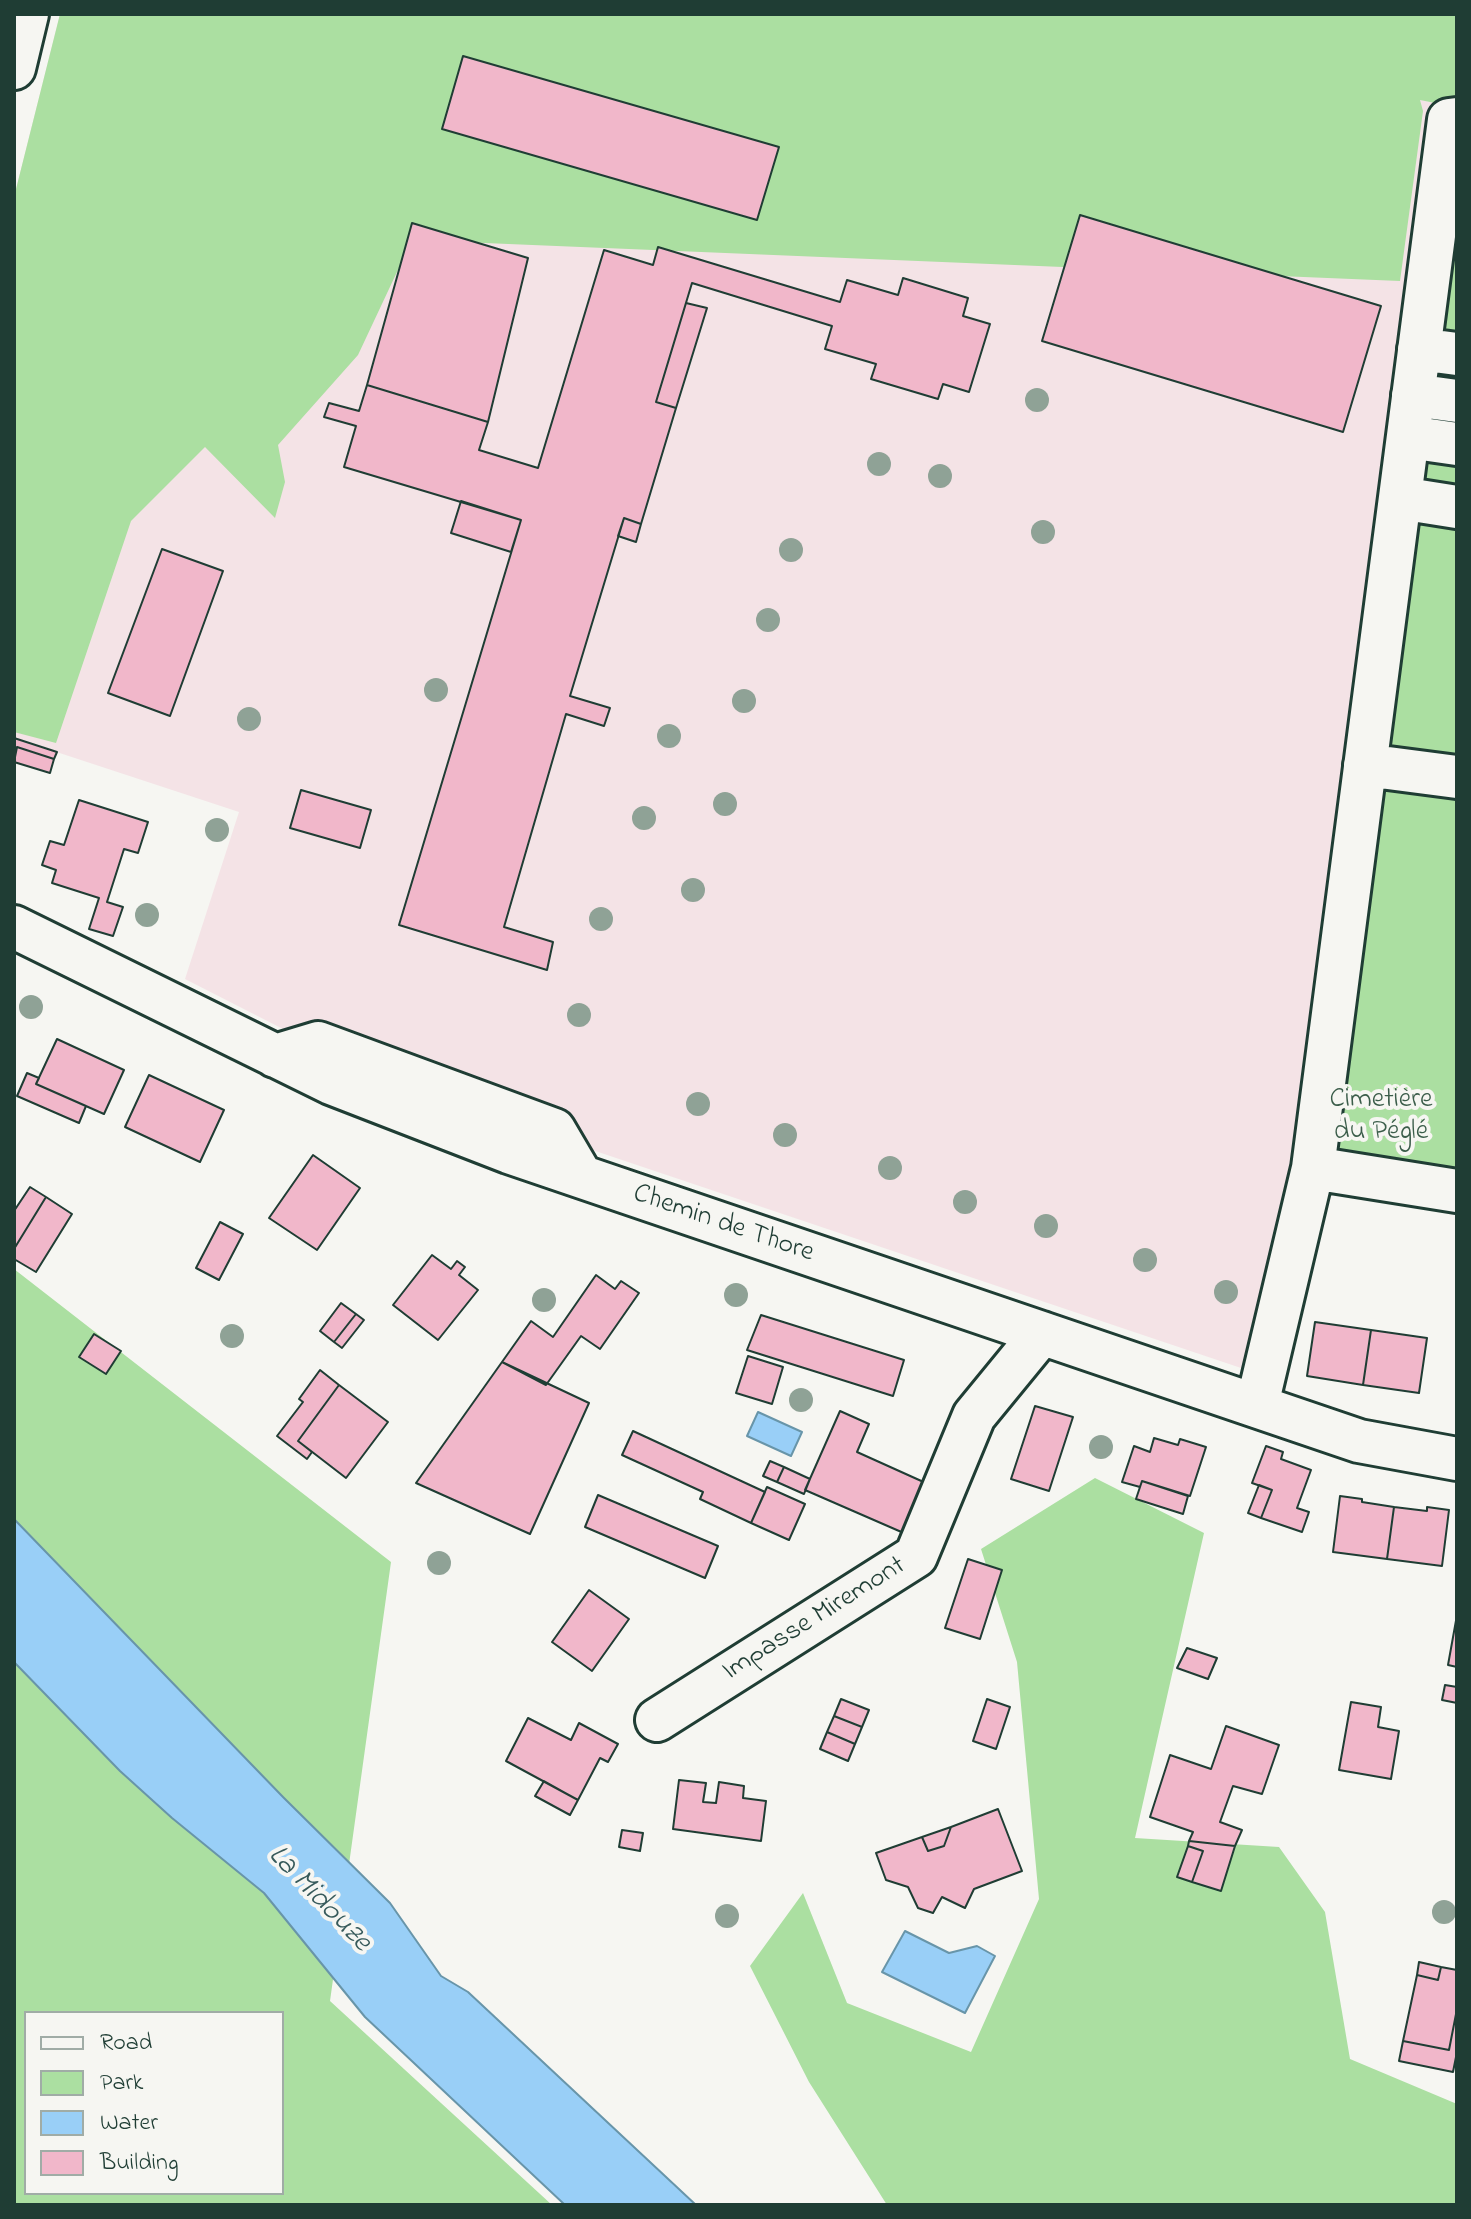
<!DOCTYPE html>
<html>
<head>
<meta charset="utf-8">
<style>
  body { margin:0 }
  #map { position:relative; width:1471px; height:2219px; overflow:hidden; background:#f6f6f2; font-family:"Indie Flower",sans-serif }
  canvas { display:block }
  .frame { position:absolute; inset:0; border:16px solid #1f3d34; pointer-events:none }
  .legend { position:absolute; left:24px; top:2011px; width:260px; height:184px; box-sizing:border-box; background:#f6f6f2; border:2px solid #a0aca6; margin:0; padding:10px 14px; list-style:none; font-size:24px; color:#1f3d34 }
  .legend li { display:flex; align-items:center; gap:16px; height:40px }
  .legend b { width:40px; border:2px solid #a0aca6 }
</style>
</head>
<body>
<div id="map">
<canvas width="1471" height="2219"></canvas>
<div class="frame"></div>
<ul class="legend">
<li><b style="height:10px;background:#f6f6f2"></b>Road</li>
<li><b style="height:22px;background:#abdfa1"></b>Park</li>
<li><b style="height:22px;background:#99cff7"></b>Water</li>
<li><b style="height:22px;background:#f1b7ca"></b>Building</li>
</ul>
</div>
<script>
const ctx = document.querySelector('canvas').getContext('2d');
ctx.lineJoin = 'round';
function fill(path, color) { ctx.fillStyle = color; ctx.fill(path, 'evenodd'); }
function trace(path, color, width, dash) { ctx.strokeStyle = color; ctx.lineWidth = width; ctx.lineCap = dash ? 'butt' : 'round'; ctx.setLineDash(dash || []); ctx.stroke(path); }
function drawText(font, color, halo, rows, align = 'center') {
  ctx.font = font + ' "Indie Flower",sans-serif'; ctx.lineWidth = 8; ctx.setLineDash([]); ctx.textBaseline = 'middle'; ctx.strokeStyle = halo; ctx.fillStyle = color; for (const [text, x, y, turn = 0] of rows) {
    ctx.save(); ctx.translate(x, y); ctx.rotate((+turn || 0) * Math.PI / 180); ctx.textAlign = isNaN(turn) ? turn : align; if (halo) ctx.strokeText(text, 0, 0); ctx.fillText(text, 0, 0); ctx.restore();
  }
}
fill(new Path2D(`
  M60,14L1362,87L1440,104L1295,1181L1247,1370L381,1079L185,979L239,812L14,738V197Z`), '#f4e3e6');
fill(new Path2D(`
  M60,14H1457V1205L1295,1181L1440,104L1420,100L1423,111L1400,281L412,240L358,355L278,445L285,482L275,518L205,447L131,521L56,743L14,732V197Z
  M14,1269L391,1562L330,2001L552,2205H14ZM26,2013H282V2193H26Z
  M1095,1478L1204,1533L1135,1838L1279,1847L1325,1912L1350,2059L1457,2104V2205H887L809,2082L750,1966L803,1893L847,2003L971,2052L1039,1899L1017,1662L981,1549Z`), '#abdfa1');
const water = new Path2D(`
  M758,1412L802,1432L791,1456L747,1436Z
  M14,1519L283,1797L390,1903L441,1976L468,1992L696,2205H565L365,2017L264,1893L172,1818L120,1771L14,1662Z
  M905,1931L949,1953L977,1946L995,1956L965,2013L882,1972Z`);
fill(water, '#99cff7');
trace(water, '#6895a9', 2);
const building = new Path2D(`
  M463,56L779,147L757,220L442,129Z
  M1080,215L1381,306L1343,432L1042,341Z
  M412,223L528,258L488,422L367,385Z
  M658,247L840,302L847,280L898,295L903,278L968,298L963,316L990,324L969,392L943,384L938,399L871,379L876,364L825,349L832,326L692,283L656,402L676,408L641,524L624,518L570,696L610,708L604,726L566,714L504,927L553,942L547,970L399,925L521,520L344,467L356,426L324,417L329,403L359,411L367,385L488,422L479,450L538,468L604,250L653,265Z
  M686,303L707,308L676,408L656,402Z
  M461,501L521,520L511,552L451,533Z
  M624,518L641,524L636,542L618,536Z
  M162,549L223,571L170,716L108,693Z
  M14,738L57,752L54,759L17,747L14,755Z
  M17,747L54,759L50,773L14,762Z
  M301,790L371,810L360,848L290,828Z
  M79,800L148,822L138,853L124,849L107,902L123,907L113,936L89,929L99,898L52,883L56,870L42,865L50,841L64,845Z
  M57,1039L124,1070L104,1114L36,1084Z
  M27,1073L39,1078L36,1084L86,1106L79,1123L17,1096Z
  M149,1075L224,1110L200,1162L125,1127Z
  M313,1155L360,1188L317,1250L269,1218Z
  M30,1187L46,1197L14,1249V1211Z
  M46,1197L72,1214L36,1272L14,1259V1249Z
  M220,1222L243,1234L219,1280L196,1268Z
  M432,1255L451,1269L457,1261L465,1267L459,1275L478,1290L438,1340L393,1305Z
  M596,1275L615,1289L621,1281L639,1293L600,1349L581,1336L546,1385L502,1362L531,1321L553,1337Z
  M341,1303L356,1314L334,1342L320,1331Z
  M356,1314L364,1320L342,1348L334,1342Z
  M761,1315L904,1360L893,1396L747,1350Z
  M1315,1322L1371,1330L1363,1385L1307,1376Z
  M1371,1330L1427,1338L1419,1393L1363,1385Z
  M94,1334L121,1351L106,1374L79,1357Z
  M748,1356L783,1367L772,1404L736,1393Z
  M502,1362L589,1403L530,1534L416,1483Z
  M320,1370L339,1385L298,1441L312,1452L307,1459L277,1436L303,1402L299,1399Z
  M339,1385L388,1422L346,1478L298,1441Z
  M1035,1406L1073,1417L1049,1491L1011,1479Z
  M840,1411L869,1424L857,1452L928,1484L906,1534L805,1490Z
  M633,1431L765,1492L751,1523L700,1499L703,1492L622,1455Z
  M1154,1438L1178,1445L1180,1439L1206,1447L1190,1496L1142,1481L1140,1487L1122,1482L1134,1446L1150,1452Z
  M1266,1446L1283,1452L1281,1459L1311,1470L1297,1508L1309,1512L1302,1532L1261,1518L1272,1490L1252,1483Z
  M770,1461L784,1467L777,1482L763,1476Z
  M784,1467L810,1479L804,1494L777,1482Z
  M1142,1481L1188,1496L1183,1514L1136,1499Z
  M1259,1485L1272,1490L1261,1518L1248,1513Z
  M767,1487L805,1504L789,1540L751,1523Z
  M598,1495L718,1546L705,1578L585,1527Z
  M1340,1496L1362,1499V1502L1394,1507L1387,1559L1333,1552Z
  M1394,1507L1427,1511V1507L1449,1510L1442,1566L1387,1559Z
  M968,1559L1002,1570L980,1639L945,1628Z
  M589,1590L629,1619L592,1671L552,1642Z
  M1457,1615V1667L1448,1665Z
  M1187,1648L1217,1658L1208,1679L1177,1668Z
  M1445,1685L1457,1687V1703L1442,1700Z
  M841,1699L869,1710L862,1727L834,1716Z
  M987,1699L1010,1707L996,1749L973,1741Z
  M1351,1702L1381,1707L1378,1727L1399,1731L1391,1779L1339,1770Z
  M834,1716L862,1727L855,1744L827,1732Z
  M528,1718L571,1740L579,1723L618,1744L608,1762L600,1758L578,1800L506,1761Z
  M1226,1726L1279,1745L1262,1794L1233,1786L1220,1822L1242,1830L1235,1846L1189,1841L1193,1832L1150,1817L1170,1755L1211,1769Z
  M827,1732L855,1744L848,1761L820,1749Z
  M679,1780L706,1783L703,1802L716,1803L719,1782L744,1786L743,1798L766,1801L761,1841L673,1829Z
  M544,1781L578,1800L570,1815L535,1796Z
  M998,1809L1022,1871L974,1889L965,1908L942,1897L933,1913L918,1908L908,1887L886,1880L876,1853L922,1837L928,1851L944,1846L951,1827Z
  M951,1827L944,1846L928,1851L922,1837Z
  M622,1830L643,1833L640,1851L619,1847Z
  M1189,1841L1235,1846L1221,1891L1192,1882L1203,1851L1188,1846Z
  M1188,1846L1203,1851L1192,1882L1177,1877Z
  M1419,1962L1441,1967L1438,1980L1417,1975Z
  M1441,1967L1457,1970V2009L1449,2050L1403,2041L1417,1975L1438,1980Z
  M1457,2009V2052L1453,2072L1399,2061L1403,2041L1449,2050Z`);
fill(building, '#f1b7ca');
trace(building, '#1f3d34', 2);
const minor = new Path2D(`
  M14,68L27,14
  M1457,119L1449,120L1313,1168L1457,1191
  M1419,349L1457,354
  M1413,395L1457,401
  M1408,437L1457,444
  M1400,498L1457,507
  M1365,765L1457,777
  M14,927L331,1083L509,1152L1359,1441L1457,1459
  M275,1056L318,1043L554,1130L581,1176
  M1257,1405L1313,1168
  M657,1720L916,1556L974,1416L1042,1333`);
trace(minor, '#1f3d34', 48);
trace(minor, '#f6f6f2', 42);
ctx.fillStyle = '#8fa296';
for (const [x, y] of [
  [1037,400],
  [879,464],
  [940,476],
  [1043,532],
  [791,550],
  [768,620],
  [436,690],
  [744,701],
  [249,719],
  [669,736],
  [725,804],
  [644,818],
  [217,830],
  [693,890],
  [147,915],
  [601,919],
  [31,1007],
  [579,1015],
  [698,1104],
  [785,1135],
  [890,1168],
  [965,1202],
  [1046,1226],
  [1145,1260],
  [1226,1292],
  [736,1295],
  [544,1300],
  [232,1336],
  [801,1400],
  [1101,1447],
  [439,1563],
  [1444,1912],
  [727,1916]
]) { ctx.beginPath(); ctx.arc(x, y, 12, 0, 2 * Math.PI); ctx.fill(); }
drawText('28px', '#3b5d4a', '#f6f6f2', [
  ["Cimetière",1381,1101],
  ["du Péglé",1381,1133]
]);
drawText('28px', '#1f3d34', '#f6f6f2', [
  ["Chemin de Thore",723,1225,19],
  ["Impasse Miremont",815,1620,-32]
]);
drawText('italic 30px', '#375a5b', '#f6f6f2', [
  ["La Midouze",318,1900,46]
]);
</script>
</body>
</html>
